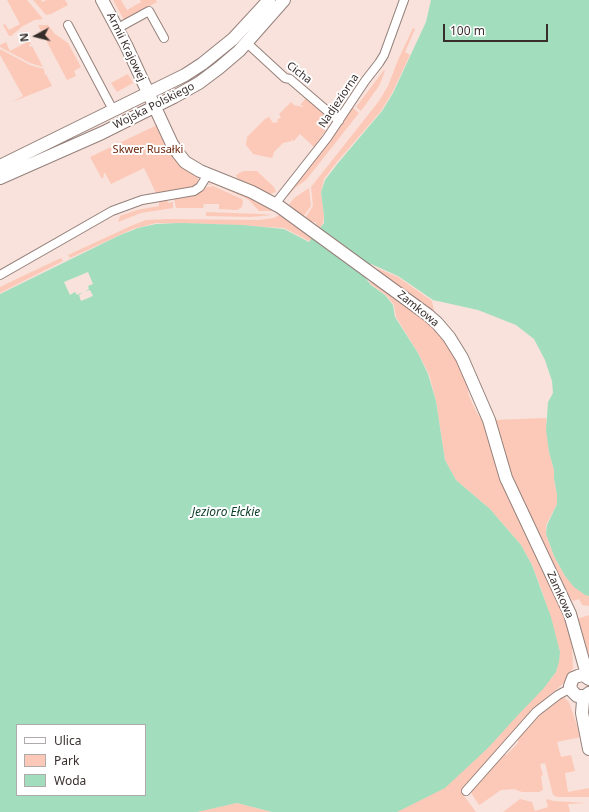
<!DOCTYPE html>
<meta charset="utf-8">
<style>
body{margin:0}
#map{position:relative;width:589px;height:812px;overflow:hidden;background:#f8e2db;font-family:"Noto Sans",sans-serif}
canvas{display:block}
.legend{position:absolute;left:16px;top:724px;width:130px;height:72px;box-sizing:border-box;background:#fff;border:1px solid #afabab;margin:0;padding:5px 7px;list-style:none;font-size:12px;color:#372e2c}
.legend li{display:flex;align-items:center;gap:8px;height:20px}
.legend b{width:20px;border:1px solid #afabab}
.north{position:absolute;left:16px;top:16px;width:40px;height:40px;-webkit-text-stroke:3px #fff;paint-order:stroke;rotate:263deg;font-size:11px;font-weight:700;line-height:16px;text-align:center;color:#372e2c}
.north::after{content:'';display:block;margin:auto;width:14px;height:18px;background:#372e2c;clip-path:polygon(50% 0,100% 100%,50% 72%,0 100%)}
.scale{position:absolute;left:443px;top:24px;width:105px;height:18px;box-sizing:border-box;border:2px solid #372e2c;border-top:0;padding-left:5px;font-size:12px;line-height:14px;white-space:nowrap;color:#372e2c;-webkit-text-stroke:3px #fff;paint-order:stroke}
</style>
<div id="map">
<canvas width="589" height="812"></canvas>
<ul class="legend">
<li><b style="height:5px;background:#fff"></b>Ulica</li>
<li><b style="height:11px;background:#fcc9b8"></b>Park</li>
<li><b style="height:11px;background:#a2debe"></b>Woda</li>
</ul>
<div class="north">N</div>
<div class="scale">100 m</div>
</div>
<script>
const context = document.querySelector('canvas').getContext('2d');
context.lineJoin = 'round';
function fill(path, color) { context.fillStyle = color; context.fill(path, 'evenodd'); }
const toPath = rows => new Path2D(rows.map(r => 'M' + r).join(''));
function stroke(path, color, width, dash) { context.strokeStyle = color; context.lineWidth = width; context.lineCap = dash ? 'butt' : 'round'; context.setLineDash(dash || []); context.stroke(path); }
function drawText(font, color, halo, rows, align = 'center') {
  context.font = font + ' "Noto Sans",sans-serif'; context.lineWidth = 4; context.setLineDash([]); context.textBaseline = 'middle'; context.strokeStyle = halo; context.fillStyle = color; for (const [text, x, y, turn = 0] of rows) {
    context.save(); context.translate(x, y); context.rotate((+turn || 0) * Math.PI / 180); context.textAlign = isNaN(turn) ? turn : align; if (halo) context.strokeText(text, 0, 0); context.fillText(text, 0, 0); context.restore();
  }
}
fill(toPath([
 [7,0,27,0,43,19,35,20,23,26,11,36,9,36,3,25,5,24,9,30,20,24],
 [33,0,41,0,43,2,46,0,65,0,68,5,51,14,46,15],
 [113,0,121,0,127,10,141,2,140,0,156,0,157,2,124,20],
 [38,25,48,25,55,34,68,43,81,67,74,71,76,76,67,80],
 [413,28,415,29,405,52,410,55,392,93,381,111,337,162,324,179,321,192,324,216,323,223,320,228,317,225,315,222,310,222,305,218,313,206,311,187,379,101,388,86,398,60],
 [29,41,31,44,29,45,30,47,32,46,43,67,30,63,0,47,0,45,6,42,10,51],
 [0,49,30,65,44,69,45,75,46,74,52,86,12,102,23,96,0,55],
 [384,70,385,71,379,86,361,111,356,107],
 [128,74,133,83,117,92,111,83],
 [306,98,332,121,314,147,300,134,294,141,291,139,292,141,283,143,274,152,272,158,253,154,246,145,247,137,265,119,269,117,273,123,278,122,277,120,281,117,279,114,291,102,294,105,303,107,303,106,300,105],
 [351,106,359,113,306,180,295,188,288,196,286,194],
 [157,125,186,169,186,170,198,178,198,181,196,184,190,188,156,193,144,168,111,184,105,173,103,174,104,176,102,179,90,157],
 [243,171,257,171,274,187,276,192,270,194,240,181,238,180,236,175],
 [214,182,254,198,275,211,259,211,249,200,243,197,214,184,207,185],
 [213,186,242,199,243,202,242,207,237,210,219,209,219,204,204,204,203,208,176,208,174,198,193,195,203,188],
 [309,188,311,206,303,217,288,206,294,198],
 [167,199,168,203,173,202,173,208,141,213,118,222,120,216,137,210,159,206,159,202],
 [206,212,260,214,272,215,251,217,206,216],
 [281,214,305,230,306,235,313,238,309,241,284,228,212,224,156,223,133,229,70,258,68,255,133,225,146,220,170,219,259,220,274,218],
 [61,258,63,261,0,293,0,287,8,283],
 [377,268,398,277,432,301,435,315,466,380,469,396,477,413,484,423,499,476,561,608,568,629,572,648,573,668,565,682,537,706,510,735,464,788,464,796,476,812,352,812,551,679,556,672,560,652,542,591,532,565,521,545,490,509,456,480,445,460,436,401,429,374,418,353,396,317,394,305,386,295,372,285,369,282,374,282,380,273],
 [546,418,549,452,554,470,554,478,557,495,557,504,546,525,546,534,554,556,565,576,589,590,589,606,582,605,579,599,573,601,565,592,507,471,494,420],
 [589,615,589,660,584,639,577,619],
 [563,697,569,702,581,737,557,742,561,757,571,755,575,771,565,773,568,792,589,788,589,797,557,797,553,795,545,763,540,764,543,775,541,776,543,790,539,792,522,792,514,789,501,790,481,804,479,805,473,796,471,792,474,786,501,753,506,755,518,743,518,736,524,728,551,703],
 [520,799,532,802,535,811,548,807,546,799,554,801,586,803,568,804,570,812,503,812],
 [237,803,272,812,165,812,199,811]
]), '#fcc9b8');
fill(toPath([
 [431,0,589,0,589,596,585,595,574,587,565,576,554,556,546,534,547,525,557,504,557,495,554,478,554,470,549,452,546,430,548,402,553,393,552,381,545,360,534,339,516,325,478,310,433,300,398,276,371,264,365,267,364,271,364,276,371,285,385,295,393,305,395,317,418,353,428,374,436,401,445,460,456,480,490,509,521,545,532,565,551,617,560,652,559,662,556,672,544,688,518,715,488,748,445,788,397,812,272,812,237,803,197,812,0,812,0,294,118,236,138,228,156,224,181,223,243,225,284,229,309,242,324,223,324,216,321,192,325,180,338,163,382,111,393,93,426,22],
 [17,725,145,725,145,795,17,795]
]), '#a2debe');
fill(toPath([
 [88,272,93,284,88,286,89,289,85,291,90,290,93,296,81,301,79,295,83,292,77,295,75,292,70,295,64,282]
]), '#f8e2db');
const street = toPath([
 [68,25,113,110],
 [118,28,149,11,164,38],
 [247,43,285,78,290,79,339,121],
 [275,204,327,138,365,81,379,63,384,55,404,0],
 [0,275,112,211,142,200,194,191,200,187,208,174],
 [466,791,536,712,558,695,571,688]
]);
const secondary = toPath([
 [102,0,126,45,172,144,178,153,185,162,200,171,252,192,280,207,428,315,437,323,449,337,462,358,489,420,506,478,570,614,588,678],
 [0,166,185,75,202,64,233,39,269,0],
 [0,178,102,133,174,97,199,83,219,68,239,51,284,0],
 [589,679,583,675,578,676,573,678,570,686,572,691,577,696,585,696,589,693],
 [585,696,583,701,582,713,589,749]
]);
stroke(street, '#95817b', 10);
stroke(secondary, '#95817b', 14);
stroke(street, '#fff', 8);
stroke(secondary, '#fff', 12);
drawText('11px', '#372e2c', '#fff', [
 ["Armii Krajowej",126,47,64],
 ["Cicha",299,73,37],
 ["Nadjeziorna",339,101,-56],
 ["Wojska Polskiego",154,106,-27],
 ["Zamkowa",418,309,39],
 ["Zamkowa",560,595,66]
]);
drawText('11px', '#6d280d', '#fff', [
 ["Skwer Rusałki",148,150]
]);
drawText('italic 12px', '#0b3d28', '#fff', [
 ["Jezioro Ełckie",226,513]
]);
</script>
